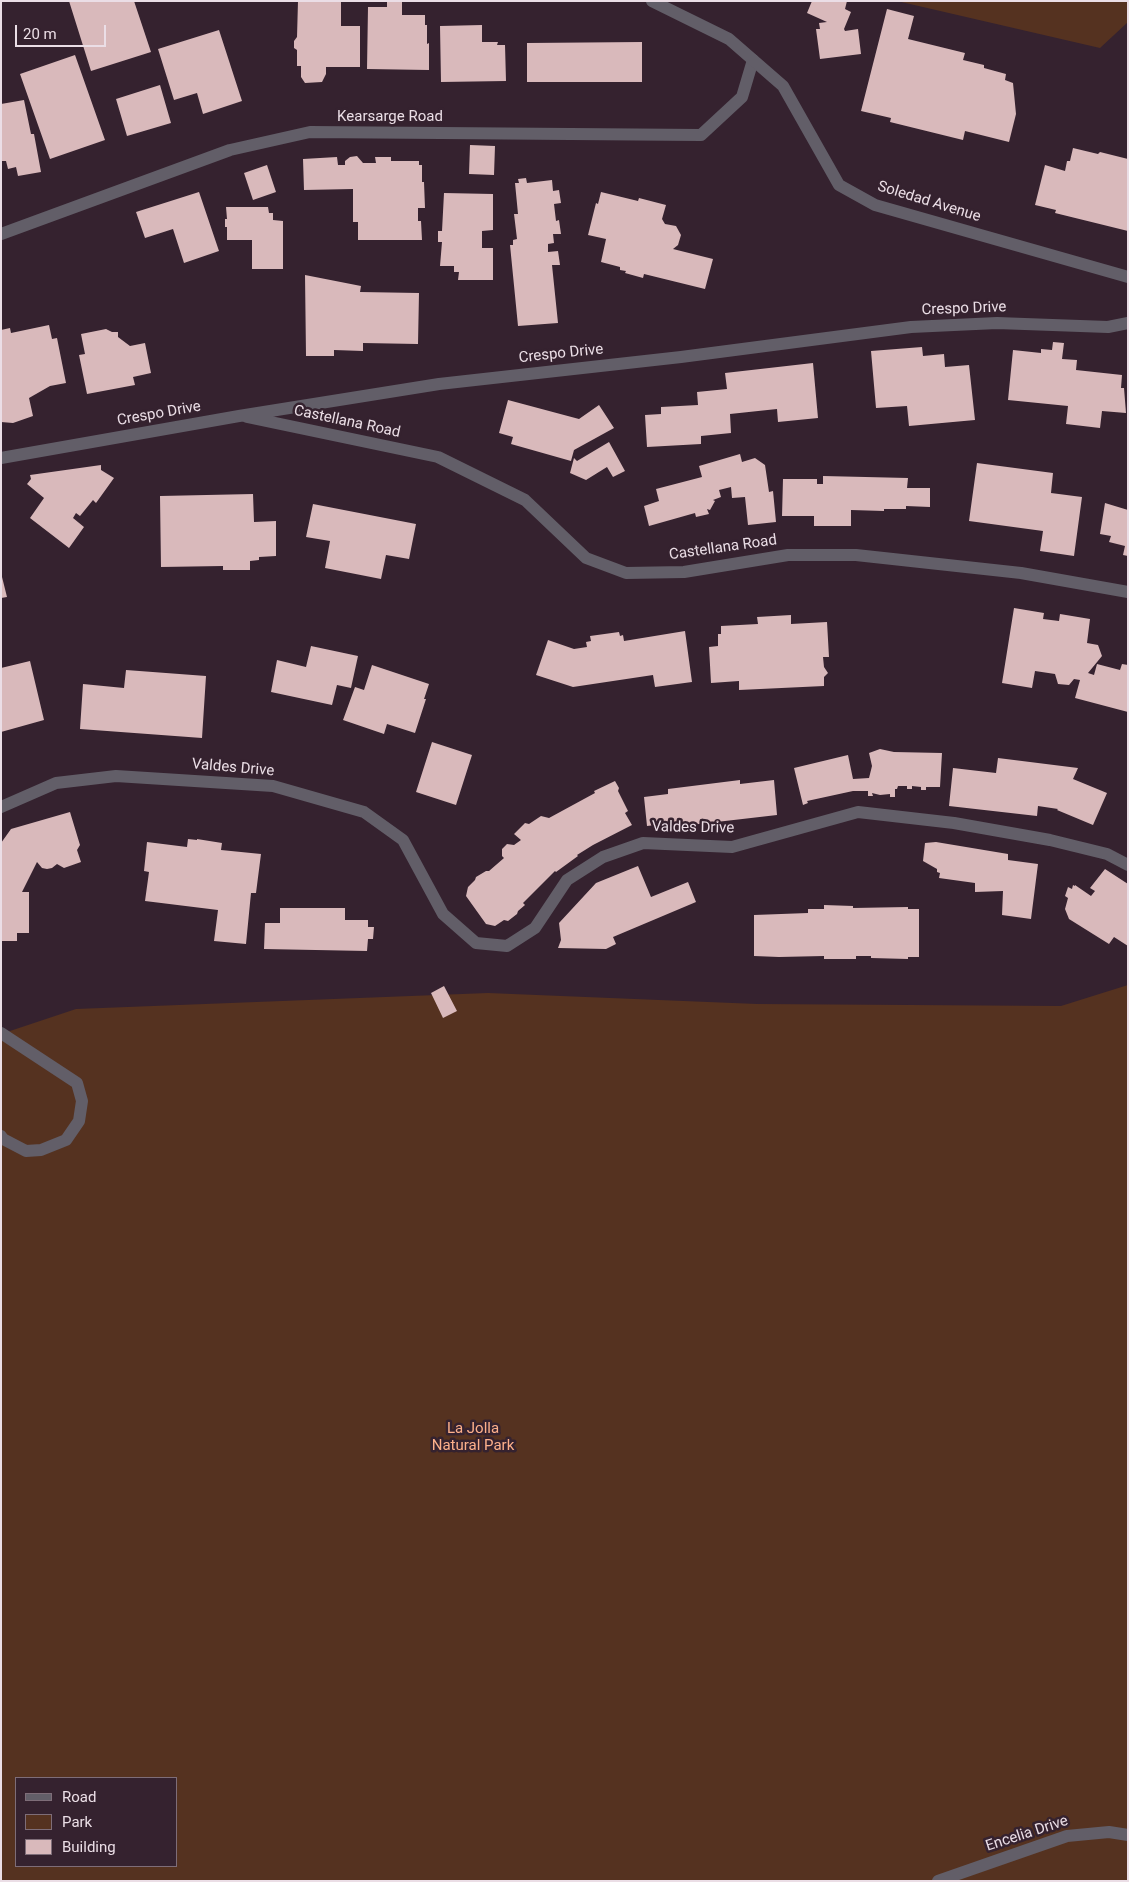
<!DOCTYPE html>
<style>
body{margin:0}
#map{position:relative;width:1129px;height:1882px;overflow:hidden;background:#35222f;font-family:Roboto,sans-serif}
canvas{display:block}
.frame{position:absolute;inset:0;border:2px solid #ebdee6;pointer-events:none}
.legend{position:absolute;left:15px;top:1777px;width:162px;height:90px;box-sizing:border-box;background:#35222f;border:1px solid #7e6d78;margin:0;padding:6px 9px;list-style:none;font-size:15px;color:#ebdee6}
.legend li{display:flex;align-items:center;gap:10px;height:25px}
.legend b{width:25px;border:1px solid #7e6d78}
.scale{position:absolute;left:15px;top:25px;width:91px;height:22px;box-sizing:border-box;border:2px solid #ebdee6;border-top:0;padding-left:6px;font-size:15px;line-height:18px;white-space:nowrap;color:#ebdee6;-webkit-text-stroke:4px #35222f;paint-order:stroke}
</style>
<div id="map">
<canvas width="1129" height="1882"></canvas>
<div class="frame"></div>
<ul class="legend">
<li><b style="height:6px;background:#625e68"></b>Road</li>
<li><b style="height:14px;background:#553220"></b>Park</li>
<li><b style="height:14px;background:#d9b9bb"></b>Building</li>
</ul>
<div class="scale">20 m</div>
</div>
<script>
const context = document.querySelector('canvas').getContext('2d');
context.lineJoin = 'round';
function fill(path, color) { context.fillStyle = color; context.fill(path, 'evenodd'); }
const toPath = rows => new Path2D(rows.map(r => 'M' + r).join(''));
function stroke(path, color, width, dash) { context.strokeStyle = color; context.lineWidth = width; context.lineCap = dash ? 'butt' : 'round'; context.setLineDash(dash || []); context.stroke(path); }
function drawText(font, color, halo, rows, align = 'center') {
  context.font = font + ' Roboto,sans-serif'; context.lineWidth = 5; context.setLineDash([]); context.textBaseline = 'middle'; context.strokeStyle = halo; context.fillStyle = color; for (const [text, x, y, turn = 0] of rows) {
    context.save(); context.translate(x, y); context.rotate((+turn || 0) * Math.PI / 180); context.textAlign = isNaN(turn) ? turn : align; if (halo) context.strokeText(text, 0, 0); context.fillText(text, 0, 0); context.restore();
  }
}
fill(toPath([
 [897,1,1128,1,1128,22,1100,48],
 [1128,985,1128,1881,1,1881,1,1034,76,1009,488,993,757,1004,1061,1006],
 [16,1778,176,1778,176,1866,16,1866]
]), '#553220');
fill(toPath([
 [69,1,134,1,151,52,91,71],
 [298,1,341,1,341,26,360,26,360,67,326,67,326,74,322,82,305,83,301,77,301,66,297,66,297,50,294,48,294,41,297,37],
 [387,1,402,1,402,15,425,15,425,25,427,25,427,44,429,43,429,70,367,69,368,7,387,7],
 [812,1,847,1,845,9,851,12,844,29,845,31,858,29,861,54,820,59,816,29,820,29,819,23,827,22,807,13],
 [887,9,914,16,908,39,965,53,963,60,984,65,984,68,1006,74,1005,80,1013,83,1016,114,1009,142,965,131,963,140,890,122,891,118,861,111],
 [482,25,482,42,498,42,497,45,505,45,506,81,441,82,440,26],
 [219,30,242,101,203,114,197,93,174,100,158,49],
 [642,42,642,82,527,82,527,43],
 [75,55,105,140,50,159,20,74],
 [160,85,171,123,127,136,116,99],
 [24,100,31,134,34,134,41,172,18,176,16,167,8,169,6,161,1,161,1,104],
 [470,145,495,146,494,175,469,174],
 [1073,148,1098,154,1100,152,1128,159,1128,231,1055,213,1056,210,1035,205,1045,165,1065,171,1067,161,1070,161],
 [357,156,363,163,376,163,375,157,391,157,391,161,419,161,419,165,422,165,422,182,424,182,425,208,418,208,418,221,421,221,422,240,358,240,358,222,353,222,353,189,304,190,303,159,337,157,338,165,345,165,345,161,350,157],
 [267,165,276,192,253,200,244,173],
 [526,178,527,183,552,180,553,191,559,190,561,203,554,204,556,221,559,220,561,234,553,234,554,243,548,244,548,252,558,251,560,265,552,265,558,323,518,326,510,245,513,245,513,240,517,239,514,214,518,214,515,183,519,183,518,179],
 [199,192,219,251,184,263,173,229,145,238,136,212],
 [601,192,638,201,639,198,666,205,662,219,665,224,676,226,681,235,678,245,673,249,713,259,705,289,644,274,643,278,625,273,626,271,620,270,620,267,601,262,606,239,588,235,596,203,598,204],
 [444,193,493,194,493,230,482,231,482,248,493,248,493,280,458,280,459,272,454,272,454,266,440,266,442,242,438,242,438,231,442,231],
 [226,207,268,207,269,213,273,213,273,220,283,221,283,269,252,269,252,240,227,240,227,227,225,227,225,219,227,219],
 [305,275,361,286,360,292,419,293,418,344,363,343,363,351,334,350,334,356,306,356],
 [49,325,52,339,57,338,66,383,50,386,29,398,33,416,13,423,1,422,1,330,10,328,11,333],
 [106,329,112,332,118,332,118,337,130,346,145,343,151,373,133,377,135,385,87,394,79,355,85,354,81,334],
 [1053,342,1064,343,1062,359,1077,360,1076,370,1122,375,1121,388,1124,388,1126,413,1102,411,1100,428,1066,424,1068,406,1008,400,1013,350,1041,353,1041,349,1052,350],
 [922,347,923,356,944,354,945,367,969,365,975,420,909,426,907,406,876,408,871,351],
 [813,363,818,418,778,422,777,409,730,414,731,433,701,436,701,444,647,447,645,415,661,414,661,407,698,405,697,392,727,389,725,373],
 [508,400,579,419,599,405,614,428,574,450,571,461,511,444,513,437,499,433],
 [609,442,625,471,613,477,607,467,586,480,570,473,574,458,577,461],
 [740,454,742,462,755,458,765,465,769,492,773,491,776,522,748,525,745,497,732,498,731,487,719,490,721,497,713,500,715,501,710,510,707,509,709,514,696,517,695,513,649,526,644,506,659,501,656,489,702,477,699,466],
 [977,463,1053,473,1051,493,1082,497,1074,556,1040,551,1043,531,969,521],
 [101,465,101,470,114,478,96,503,93,500,80,516,76,513,73,518,84,527,69,548,30,518,44,498,27,484,31,479,30,475],
 [823,476,908,478,907,488,930,488,930,507,906,506,906,509,884,509,884,511,851,510,851,526,814,526,814,516,782,516,783,479,817,479,817,484,823,484],
 [253,494,254,522,276,521,276,556,259,557,259,560,250,561,250,570,223,570,223,566,161,567,160,496],
 [1105,503,1128,510,1128,556,1123,555,1125,546,1109,542,1111,536,1100,534],
 [313,504,416,524,409,559,386,555,381,579,325,568,330,541,306,537],
 [1,573,7,597,1,598],
 [1014,608,1044,613,1043,619,1059,621,1060,614,1090,619,1087,643,1098,645,1102,656,1088,673,1094,675,1097,664,1120,670,1122,664,1128,665,1128,712,1075,698,1080,680,1074,679,1069,685,1058,684,1055,674,1035,671,1032,688,1002,683],
 [791,615,791,624,827,622,829,657,823,657,824,667,828,673,824,677,824,686,739,690,739,681,711,683,709,647,718,646,718,634,721,634,721,626,758,624,757,617],
 [685,631,692,682,655,687,653,675,573,687,536,675,548,640,574,649,587,647,586,642,591,641,590,636,619,632,620,636,623,635,624,641],
 [311,646,358,656,351,688,337,685,332,705,271,692,277,660,306,667],
 [30,661,44,720,1,732,1,668],
 [372,665,429,684,424,699,426,699,415,733,387,724,384,734,343,720,355,687,364,690],
 [126,670,206,676,202,738,80,729,83,684,124,688],
 [432,742,472,755,456,805,416,792],
 [880,749,894,752,942,753,940,787,926,787,926,790,921,790,921,787,912,786,912,789,907,789,907,786,898,786,897,789,895,789,895,797,890,797,890,794,880,795,872,793,873,796,868,796,868,791,853,791,807,801,808,803,803,805,794,768,848,755,853,779,869,778,872,766,869,753],
 [998,758,1078,768,1073,779,1107,793,1093,825,1057,810,1058,809,1038,806,1037,816,949,806,953,768,996,773],
 [740,780,740,784,774,780,777,815,673,827,673,823,647,826,644,797,668,794,668,789],
 [615,781,619,788,618,791,628,811,625,813,632,825,593,845,577,855,578,856,556,872,555,871,523,903,525,905,518,911,517,914,508,921,504,920,495,926,486,924,466,896,468,887,475,880,476,877,486,871,489,871,504,858,502,856,502,849,507,844,514,845,521,840,514,834,525,823,529,824,541,816,549,818,595,793,594,791],
 [70,812,80,845,77,850,81,862,64,868,57,864,52,868,47,869,42,868,37,862,22,892,29,892,29,933,17,933,17,941,1,941,1,843,11,829],
 [188,839,197,840,197,839,222,843,221,850,261,854,256,893,251,893,246,944,214,941,218,910,145,901,149,872,144,871,147,842,187,847],
 [936,842,1008,854,1008,860,1038,864,1031,919,1002,915,1003,891,975,892,975,883,939,878,940,873,937,872,937,869,923,861,925,843],
 [638,866,651,897,688,882,696,902,613,937,616,944,606,949,558,948,561,940,559,923,596,883],
 [1105,869,1128,884,1128,946,1114,937,1109,944,1069,919,1065,909,1068,898,1065,896,1068,887,1072,889,1073,885,1075,886,1075,885,1091,896,1095,891,1090,888],
 [824,905,853,906,853,908,908,907,908,909,919,909,919,957,908,957,908,959,871,958,871,956,856,956,856,959,824,959,824,956,779,957,754,956,754,915,808,913,808,909,824,909],
 [280,908,345,908,345,920,368,920,368,927,374,927,373,939,368,939,367,951,264,949,265,923,280,923],
 [444,986,457,1011,443,1018,431,993]
]), '#d9b9bb');
stroke(toPath([
 [938,1881,1067,1836,1109,1832,1128,1835]
]), '#625e68', 12);
stroke(toPath([
 [1,234,230,150,310,132,701,135,742,97,753,60],
 [247,417,438,457,525,500,586,558,626,573,684,572,788,555,856,555,1021,573,1128,592],
 [1,458,239,416,439,384,681,357,911,327,997,323,1108,327,1128,323],
 [1,807,56,783,116,776,273,786,364,812,403,840,443,914,476,943,507,946,535,928,567,880,603,857,643,843,732,847,858,812,954,823,1050,840,1107,854,1128,865],
 [1,1033,77,1083,82,1101,79,1121,66,1140,41,1150,26,1151,3,1139,1,1136]
]), '#625e68', 12);
stroke(toPath([
 [652,1,729,39,783,86,839,185,875,205,1128,277]
]), '#625e68', 12);
drawText('15px', '#ebdee6', '#35222f', [
 ["Kearsarge Road",390,117],
 ["Soledad Avenue",929,202,17],
 ["Crespo Drive",964,309,-2],
 ["Crespo Drive",561,354,-6],
 ["Crespo Drive",159,414,-10],
 ["Castellana Road",347,422,12],
 ["Castellana Road",723,548,-8],
 ["Valdes Drive",233,768,5],
 ["Valdes Drive",693,828,1],
 ["Encelia Drive",1027,1834,-18]
]);
drawText('15px', '#fdb08b', '#35222f', [
 ["La Jolla",473,1429],
 ["Natural Park",473,1446]
]);
</script>
